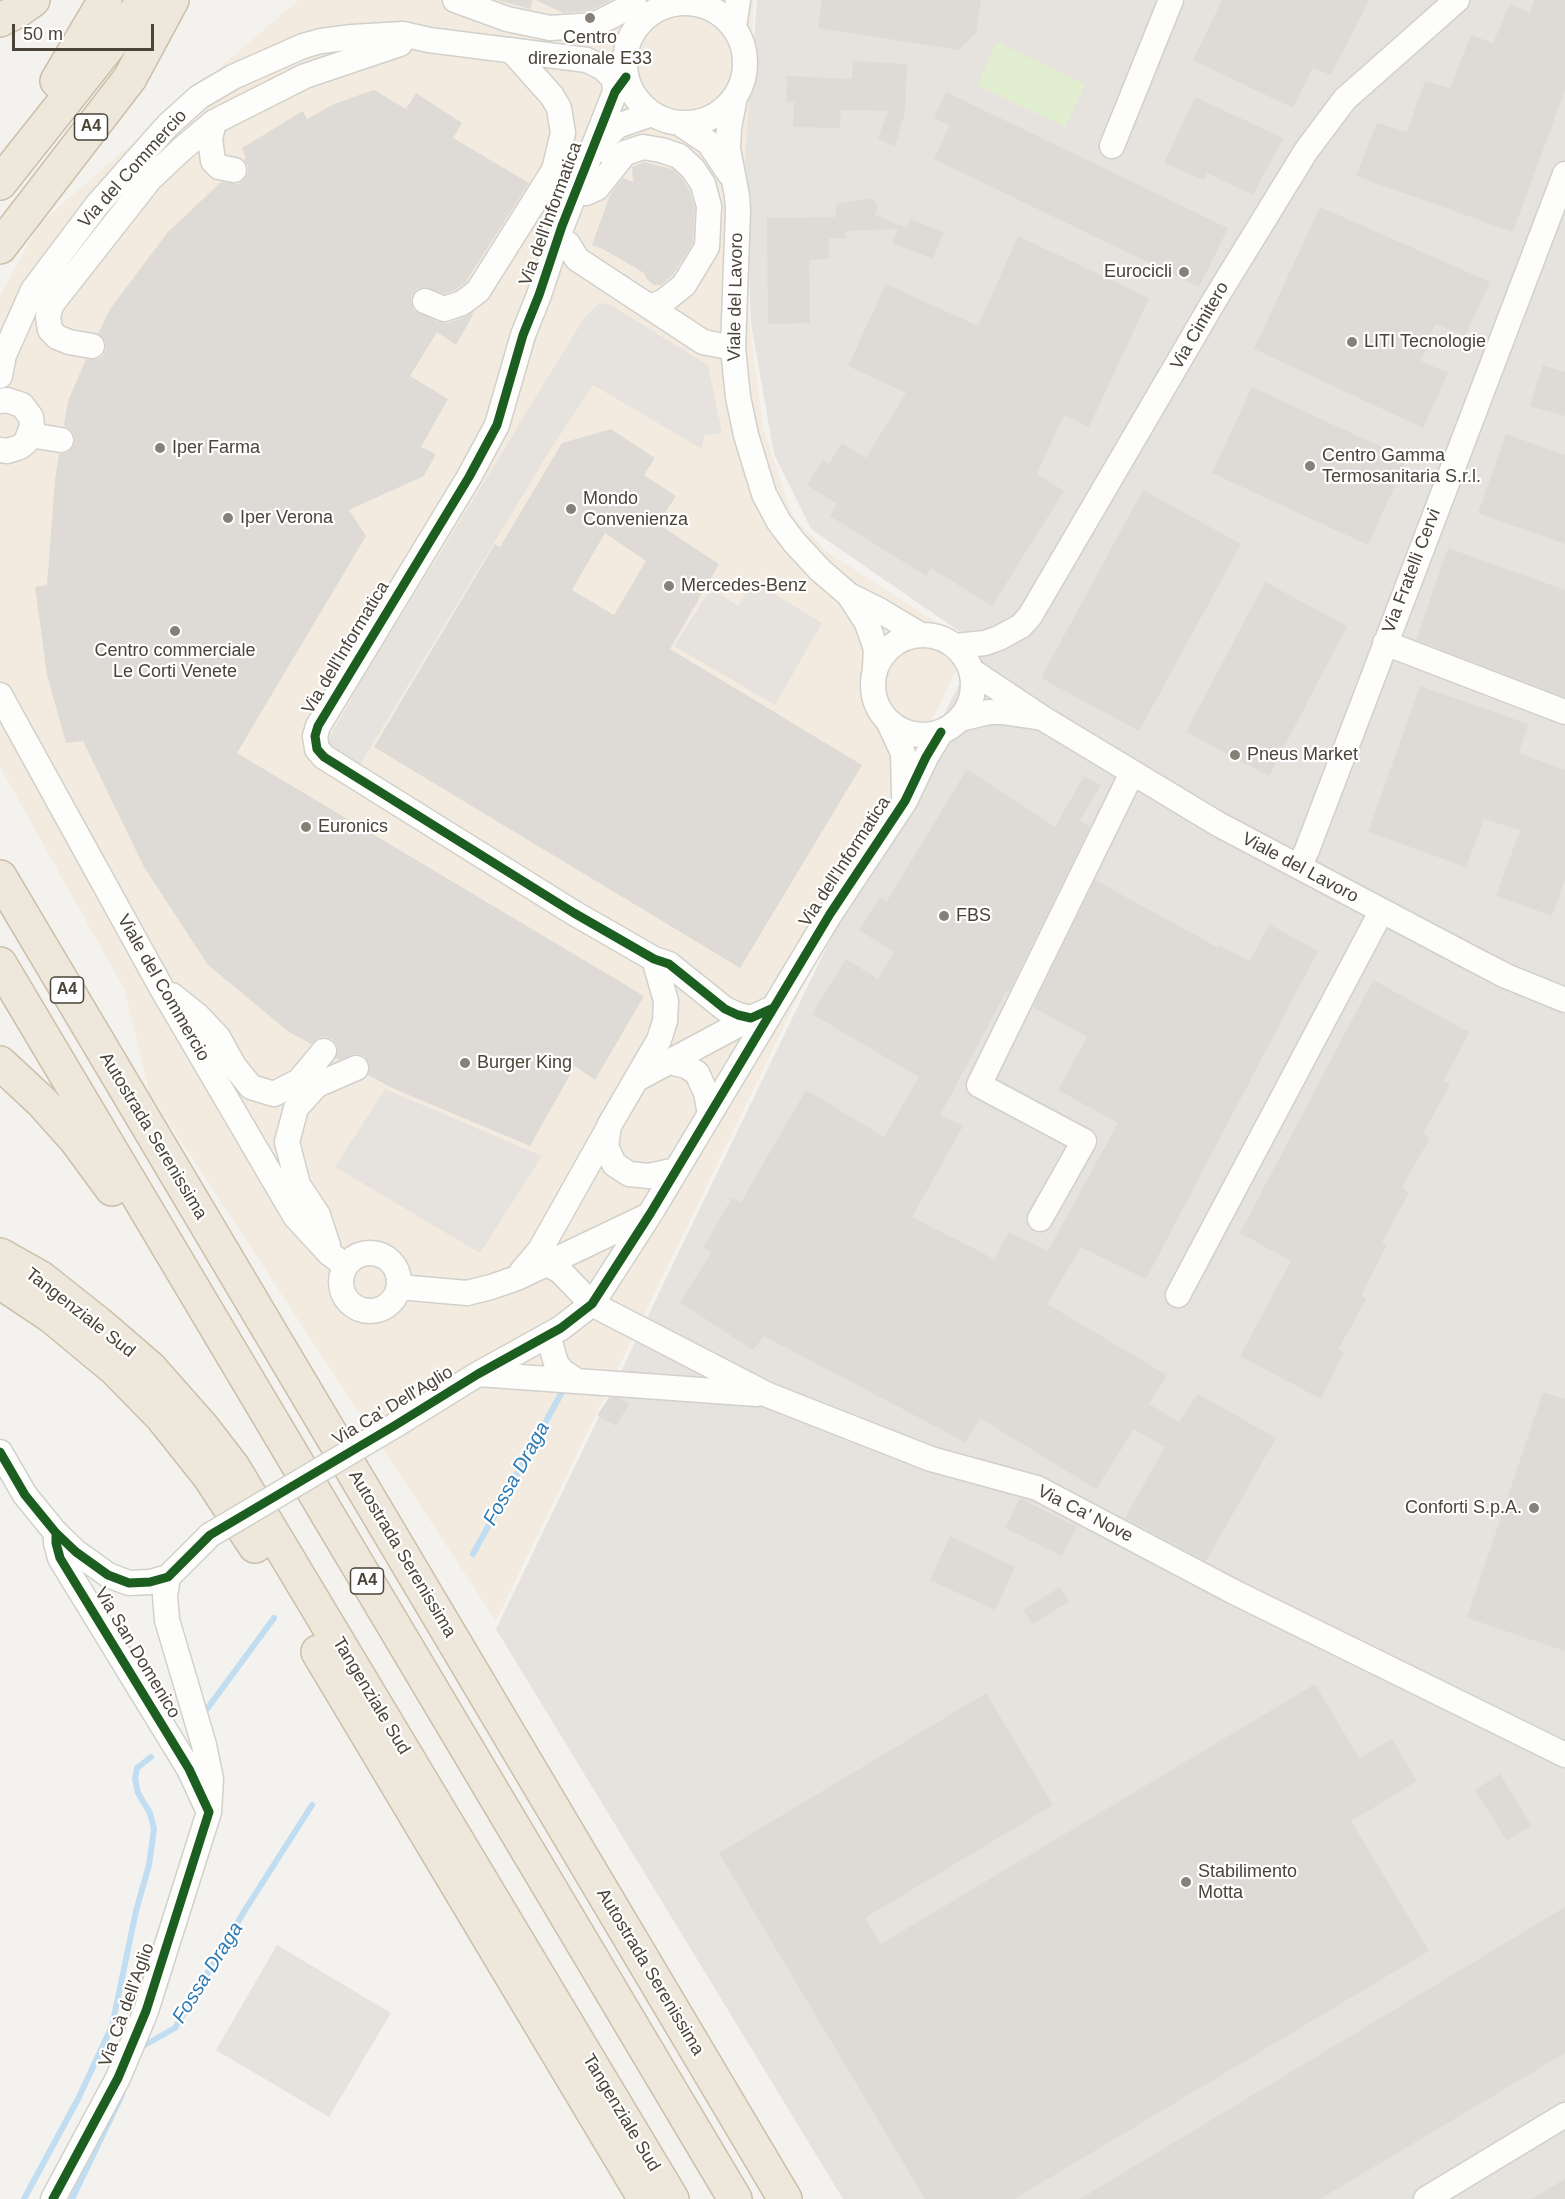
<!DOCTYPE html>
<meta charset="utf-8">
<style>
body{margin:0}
#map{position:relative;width:1565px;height:2199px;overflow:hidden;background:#f4f2ee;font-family:Arial,sans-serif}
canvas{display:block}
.scale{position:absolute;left:12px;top:24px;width:142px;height:27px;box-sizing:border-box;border:3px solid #4b4439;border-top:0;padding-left:8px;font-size:18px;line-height:21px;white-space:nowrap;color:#4b4439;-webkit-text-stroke:4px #fff;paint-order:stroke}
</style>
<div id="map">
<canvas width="1565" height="2199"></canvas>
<div class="scale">50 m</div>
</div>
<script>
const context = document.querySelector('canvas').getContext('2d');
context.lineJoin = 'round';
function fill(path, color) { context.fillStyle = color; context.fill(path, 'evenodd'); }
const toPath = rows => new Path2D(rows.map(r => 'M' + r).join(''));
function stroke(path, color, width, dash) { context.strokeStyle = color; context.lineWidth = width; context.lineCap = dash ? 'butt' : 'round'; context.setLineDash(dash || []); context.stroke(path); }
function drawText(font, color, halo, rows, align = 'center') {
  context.font = font + ' Arial,sans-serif'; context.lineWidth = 4.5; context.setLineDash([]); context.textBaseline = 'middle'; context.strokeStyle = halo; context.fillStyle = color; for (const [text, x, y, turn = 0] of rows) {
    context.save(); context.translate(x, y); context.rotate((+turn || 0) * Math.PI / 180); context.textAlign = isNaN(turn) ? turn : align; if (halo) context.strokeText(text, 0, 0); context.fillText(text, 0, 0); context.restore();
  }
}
fill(toPath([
 [298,0,754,0,742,264,763,427,792,515,826,551,969,644,496,1621,150,1094,124,989,0,767,0,296,39,224]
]), '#f3ebdf');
fill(toPath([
 [757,0,1565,0,1565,2199,843,2199,496,1629,835,930,979,645,811,529,774,454,751,323,745,158],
 [277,1945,391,2013,329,2117,216,2050]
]), '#e6e2de');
fill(toPath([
 [997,42,1085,84,1065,127,977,85]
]), '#e1eecf');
fill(toPath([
 [599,303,609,304,708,365,722,433,704,435,702,449,593,385,552,447,359,766,334,754,328,740,371,664,456,528,584,318],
 [753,581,822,623,775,705,674,646,711,588,738,606],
 [1229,757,1311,799,1299,830,1290,835,1280,835,1209,796],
 [1277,876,1500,993,1482,1033,1368,972,1235,1234,1185,1208,1321,950,1255,915],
 [385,1089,542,1156,480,1253,335,1167]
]), '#e6e3df');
stroke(toPath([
 [473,1554,561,1394],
 [207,1709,274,1618],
 [141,2050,143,2046,175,2028,245,1910,312,1805],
 [24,2199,78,2099,112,2026,136,1911,149,1865,154,1829,150,1813,138,1793,135,1779,137,1768,151,1757],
 [72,2199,122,2095]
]), '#c0ddf1', 6);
fill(toPath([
 [497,0,533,0,530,9],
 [536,0,611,0,590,11,563,13],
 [822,0,981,0,976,33,959,50,818,28],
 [1222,0,1369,0,1331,75,1313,68,1293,108,1193,60],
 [1534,0,1565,0,1565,90,1513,232,1356,176,1377,123,1407,132,1425,81,1450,88,1471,35,1493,43,1510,4,1530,13],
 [853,61,907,64,905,112,895,146,878,139,888,111,841,110,840,128,793,127,794,102,786,102,787,76,852,79],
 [374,90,406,109,416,93,462,123,453,138,529,183,465,283,455,290,445,294,424,287,417,289,412,295,411,302,414,310,438,322,448,323,467,316,475,311,456,345,437,332,410,376,448,399,421,447,436,454,424,476,349,510,366,536,237,753,644,996,595,1080,575,1066,530,1146,392,1088,368,1075,369,1063,364,1056,357,1054,340,1060,336,1058,338,1047,333,1040,327,1037,320,1037,311,1044,289,1032,208,965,144,867,83,741,66,743,47,675,35,587,47,585,55,480,59,454,67,453,72,448,75,443,74,434,69,429,64,426,68,401,86,359,97,359,103,356,106,349,105,341,98,334,110,309,168,232,221,182,238,184,245,179,248,173,248,166,244,160,246,158,242,148,303,111,307,119,334,104],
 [946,92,1228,228,1199,287,934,159,950,125,934,118],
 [1195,97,1283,138,1253,195,1207,173,1204,180,1164,163],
 [644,162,672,169,682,178,690,191,695,208,693,243,673,275,661,285,654,285,647,279,644,273,603,249,592,245,610,195,623,178,633,182,632,167],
 [872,198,878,207,875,215,907,228,910,219,943,232,933,259,892,243,898,229,845,231,846,239,829,238,829,259,809,260,810,323,768,324,767,218,836,217,836,204],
 [1320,207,1490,282,1465,336,1435,324,1421,361,1448,373,1423,428,1254,349],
 [1018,236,1149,298,1089,427,1064,415,1037,474,1064,491,992,606,931,568,926,576,830,516,837,504,807,485,823,460,829,464,842,443,866,458,906,393,848,366,886,284,978,326],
 [1543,365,1565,372,1565,416,1530,406],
 [1252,387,1407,459,1368,545,1212,473],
 [611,429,655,458,644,475,676,496,658,524,719,564,670,649,862,765,740,968,374,747,495,544,500,547,562,443],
 [605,533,646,561,614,615,572,590],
 [1506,434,1565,455,1565,544,1478,513],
 [1143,490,1241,544,1139,731,1041,678],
 [1448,548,1565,590,1565,697,1416,640],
 [1265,582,1347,626,1269,776,1186,732],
 [1420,686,1528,724,1519,753,1565,770,1565,879,1552,916,1496,896,1520,830,1484,819,1466,867,1368,832],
 [967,769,1055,827,1084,776,1101,785,1080,820,1090,827,1008,993,1006,992,940,1115,963,1126,912,1217,994,1259,1009,1232,1048,1251,1118,1123,1058,1090,1087,1037,1033,1007,1095,880,1217,947,1218,945,1250,961,1269,924,1318,951,1146,1279,1081,1247,1047,1304,1167,1375,1149,1404,1179,1422,1198,1394,1276,1438,1206,1561,1125,1518,1165,1447,1134,1429,1096,1489,980,1418,965,1442,764,1336,753,1350,680,1302,712,1252,703,1248,732,1198,741,1202,806,1090,884,1137,919,1077,812,1014,846,959,878,979,894,952,859,930,880,897,887,901],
 [1373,980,1469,1032,1444,1081,1450,1084,1423,1134,1430,1138,1402,1187,1409,1193,1382,1242,1387,1245,1361,1295,1366,1299,1338,1350,1344,1352,1321,1399,1240,1356,1291,1261,1240,1233],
 [1543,1392,1565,1399,1565,1651,1467,1618],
 [609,1398,620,1398,629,1404,616,1426,597,1415],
 [1020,1498,1077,1527,1062,1556,1005,1528],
 [950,1536,1015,1567,995,1610,930,1580],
 [1060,1587,1069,1602,1032,1624,1023,1610],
 [1315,1684,1359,1758,1392,1739,1417,1781,1351,1821,1429,1951,1014,2199,925,2199,719,1853,986,1693,1053,1805,865,1918,881,1944],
 [1500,1774,1531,1825,1507,1841,1475,1790],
 [1565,1907,1565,2053,1320,2199,1080,2199],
 [1565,2179,1565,2199,1531,2199]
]), '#dedbd6');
const minor = toPath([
 [455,0,507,19,550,28,594,25,627,8,634,0],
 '625 63a60 60 0 1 1 120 0a60 60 0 1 1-120 0Z',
 [734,28,738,0],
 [626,77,615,92,562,226,539,295,523,335,497,425,469,477,318,726,315,736,317,749,324,757,574,913,654,959,669,964,725,1009,738,1015,751,1018,773,1008],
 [735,97,729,128,728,149,737,196,738,210,733,348,738,397,746,435,764,494,779,522,794,542,820,570,849,595,879,610,919,634],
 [214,122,210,139,213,161,219,167,234,170],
 [679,123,709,143,729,173],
 [1112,146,1171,0],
 [602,150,606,138,617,126,652,114],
 [586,193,597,188,625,153,643,147,661,150,679,156,693,169,703,184,709,206,707,247,684,285,664,301,651,307],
 [568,244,577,259,703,342,733,348],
 [425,301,444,309,462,303,478,291,554,170,563,133,559,108,552,96,511,50],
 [92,346,69,342,57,337,50,330,48,317,51,305,150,179,182,149,214,122,305,76,400,44],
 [0,376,4,355,33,290,97,205,168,125,199,97,233,77,303,46,321,41,352,37,403,34,429,40,587,60,603,68,614,79,615,92],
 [0,401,7,400,22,405,31,417,32,426,26,442,20,447,7,451,0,450],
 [30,435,61,440],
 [849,595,867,623,876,649,875,667],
 '873 685a50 50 0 1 1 100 0a50 50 0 1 1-100 0Z',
 [1385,643,1565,712],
 [956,646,985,643,999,638,1021,626,1030,616,1214,301,1306,151,1345,99,1457,0],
 [972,671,1044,719,1218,824,1477,961,1506,976,1565,1000],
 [0,695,161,987,295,1216,330,1254,346,1266],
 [960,719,989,712,1002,712,1036,717],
 [889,723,903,753,904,795],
 [1299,867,1307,850,1565,174],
 [654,959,666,1001,665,1021,659,1040,609,1126,606,1146,614,1164,629,1174,649,1176,676,1170],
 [172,995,197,1015,218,1037,234,1066,251,1087,274,1094,299,1081,324,1051],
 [670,1062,686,1066,697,1073,706,1093,710,1114],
 [637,1079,751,1018],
 [1040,1219,1084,1141,979,1085,1132,773],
 [328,1246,318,1215,298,1185,287,1142,296,1108,317,1085,356,1068],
 '341 1282a29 29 0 1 1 58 0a29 29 0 1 1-58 0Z',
 [547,1264,560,1271,592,1304,768,1395,931,1459,1037,1488,1234,1592,1565,1755],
 [522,1271,540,1250,608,1129],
 [399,1287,467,1293,491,1287,517,1278,649,1215],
 [1178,1295,1381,912],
 [548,1335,556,1363,562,1371,577,1381],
 [478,1374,757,1394],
 [394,1426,478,1374,561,1328,592,1304,650,1214,830,914,905,801,926,757,941,732],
 [0,1452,25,1495,56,1533,56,1543,60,1558,189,1769,208,1810],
 [56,1533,76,1552,108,1575,129,1583,150,1582,168,1577,210,1535],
 [53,2199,118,2078,146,2011,209,1812,211,1779,204,1745,167,1620,165,1596,168,1577],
 [1426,2199,1565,2115]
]);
const highway = toPath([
 [0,20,16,12,33,0],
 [57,81,105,0],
 [0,183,145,0],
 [0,247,130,78,172,0],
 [0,877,785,2199],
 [0,964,735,2199],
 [0,1063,42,1102,76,1140,112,1189],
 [0,1255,41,1278,99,1324,150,1368,203,1428,233,1467,672,2199],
 [0,1282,51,1316,115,1369,162,1417,209,1476,255,1546],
 [318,1652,645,2199]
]);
stroke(minor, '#d2d0cb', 27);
stroke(highway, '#ccbfa9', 36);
stroke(minor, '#fdfdfc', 24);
stroke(highway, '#ede8db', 33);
const minorBridge = toPath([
 [210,1535,394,1426]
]);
stroke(minorBridge, '#d2d0cb', 27, []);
stroke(minorBridge, '#fdfdfc', 24);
stroke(toPath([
 [626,77,615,92,562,226,539,295,523,335,497,425,469,477,318,726,315,736,317,749,324,757,574,913,654,959,669,964,725,1009,738,1015,751,1018,773,1008],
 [0,1452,25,1495,56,1533,56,1543,60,1558,189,1769,209,1812,146,2011,118,2078,53,2199],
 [56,1533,76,1552,108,1575,129,1583,150,1582,168,1577,210,1535,394,1426,478,1374,561,1328,592,1304,650,1214,830,914,905,801,926,757,941,732]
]), '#1b5e20', 9);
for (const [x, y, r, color] of [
 [590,18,6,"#868178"],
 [1184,272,6,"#868178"],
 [1352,342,6,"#868178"],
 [160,448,6,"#868178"],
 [1310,466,6,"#868178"],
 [571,509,6,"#868178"],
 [228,518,6,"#868178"],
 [669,586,6,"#868178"],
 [175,631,6,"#868178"],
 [1235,755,6,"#868178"],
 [306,827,6,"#868178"],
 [944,916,6,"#868178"],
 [465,1063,6,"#868178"],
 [1534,1508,6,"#868178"],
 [1186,1882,6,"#868178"]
]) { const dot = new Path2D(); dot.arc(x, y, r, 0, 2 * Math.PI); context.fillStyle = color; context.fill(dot); stroke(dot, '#fff', 2); }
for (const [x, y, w] of [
 [91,127,33],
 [67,990,33],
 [367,1581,33]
]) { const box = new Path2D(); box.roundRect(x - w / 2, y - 13, w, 26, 4.5); context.fillStyle = '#fff'; context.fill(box); stroke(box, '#4b4439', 1.5); }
drawText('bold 16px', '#4b4439', null, [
 ["A4",91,127],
 ["A4",67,990],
 ["A4",367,1581]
]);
drawText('18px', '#4b4439', '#fff', [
 ["Centro",590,38,"center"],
 ["direzionale E33",590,59,"center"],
 ["Eurocicli",1172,272,"right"],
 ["LITI Tecnologie",1364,342],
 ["Iper Farma",172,448],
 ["Centro Gamma",1322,456],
 ["Termosanitaria S.r.l.",1322,477],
 ["Mondo",583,499],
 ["Convenienza",583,520],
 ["Iper Verona",240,518],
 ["Mercedes-Benz",681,586],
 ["Centro commerciale",175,651,"center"],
 ["Le Corti Venete",175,672,"center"],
 ["Pneus Market",1247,755],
 ["Euronics",318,827],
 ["FBS",956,916],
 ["Burger King",477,1063],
 ["Conforti S.p.A.",1522,1508,"right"],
 ["Stabilimento",1198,1872],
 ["Motta",1198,1893]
], 'left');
drawText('18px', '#4b4439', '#fff', [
 ["Via del Commercio",133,169,-48],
 ["Via dell'Informatica",551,214,-70],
 ["Viale del Lavoro",736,297,-89],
 ["Via Cimitero",1200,326,-60],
 ["Via Fratelli Cervi",1412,571,-69],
 ["Via dell'Informatica",346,648,-59],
 ["Via dell'Informatica",845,862,-57],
 ["Viale del Lavoro",1300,868,28],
 ["Viale del Commercio",163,988,60],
 ["Autostrada Serenissima",153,1136,59],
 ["Tangenziale Sud",80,1313,38],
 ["Via Ca' Dell'Aglio",393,1406,-31],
 ["Via Ca' Nove",1085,1514,27],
 ["Autostrada Serenissima",402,1554,59],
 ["Via San Domenico",137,1653,59],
 ["Tangenziale Sud",371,1696,59],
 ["Autostrada Serenissima",650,1972,59],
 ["Via Cà dell'Aglio",127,2005,-70],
 ["Tangenziale Sud",621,2113,59]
]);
drawText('italic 20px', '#2e7ab2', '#fff', [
 ["Fossa Draga",517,1474,-61],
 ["Fossa Draga",208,1973,-58]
]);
</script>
